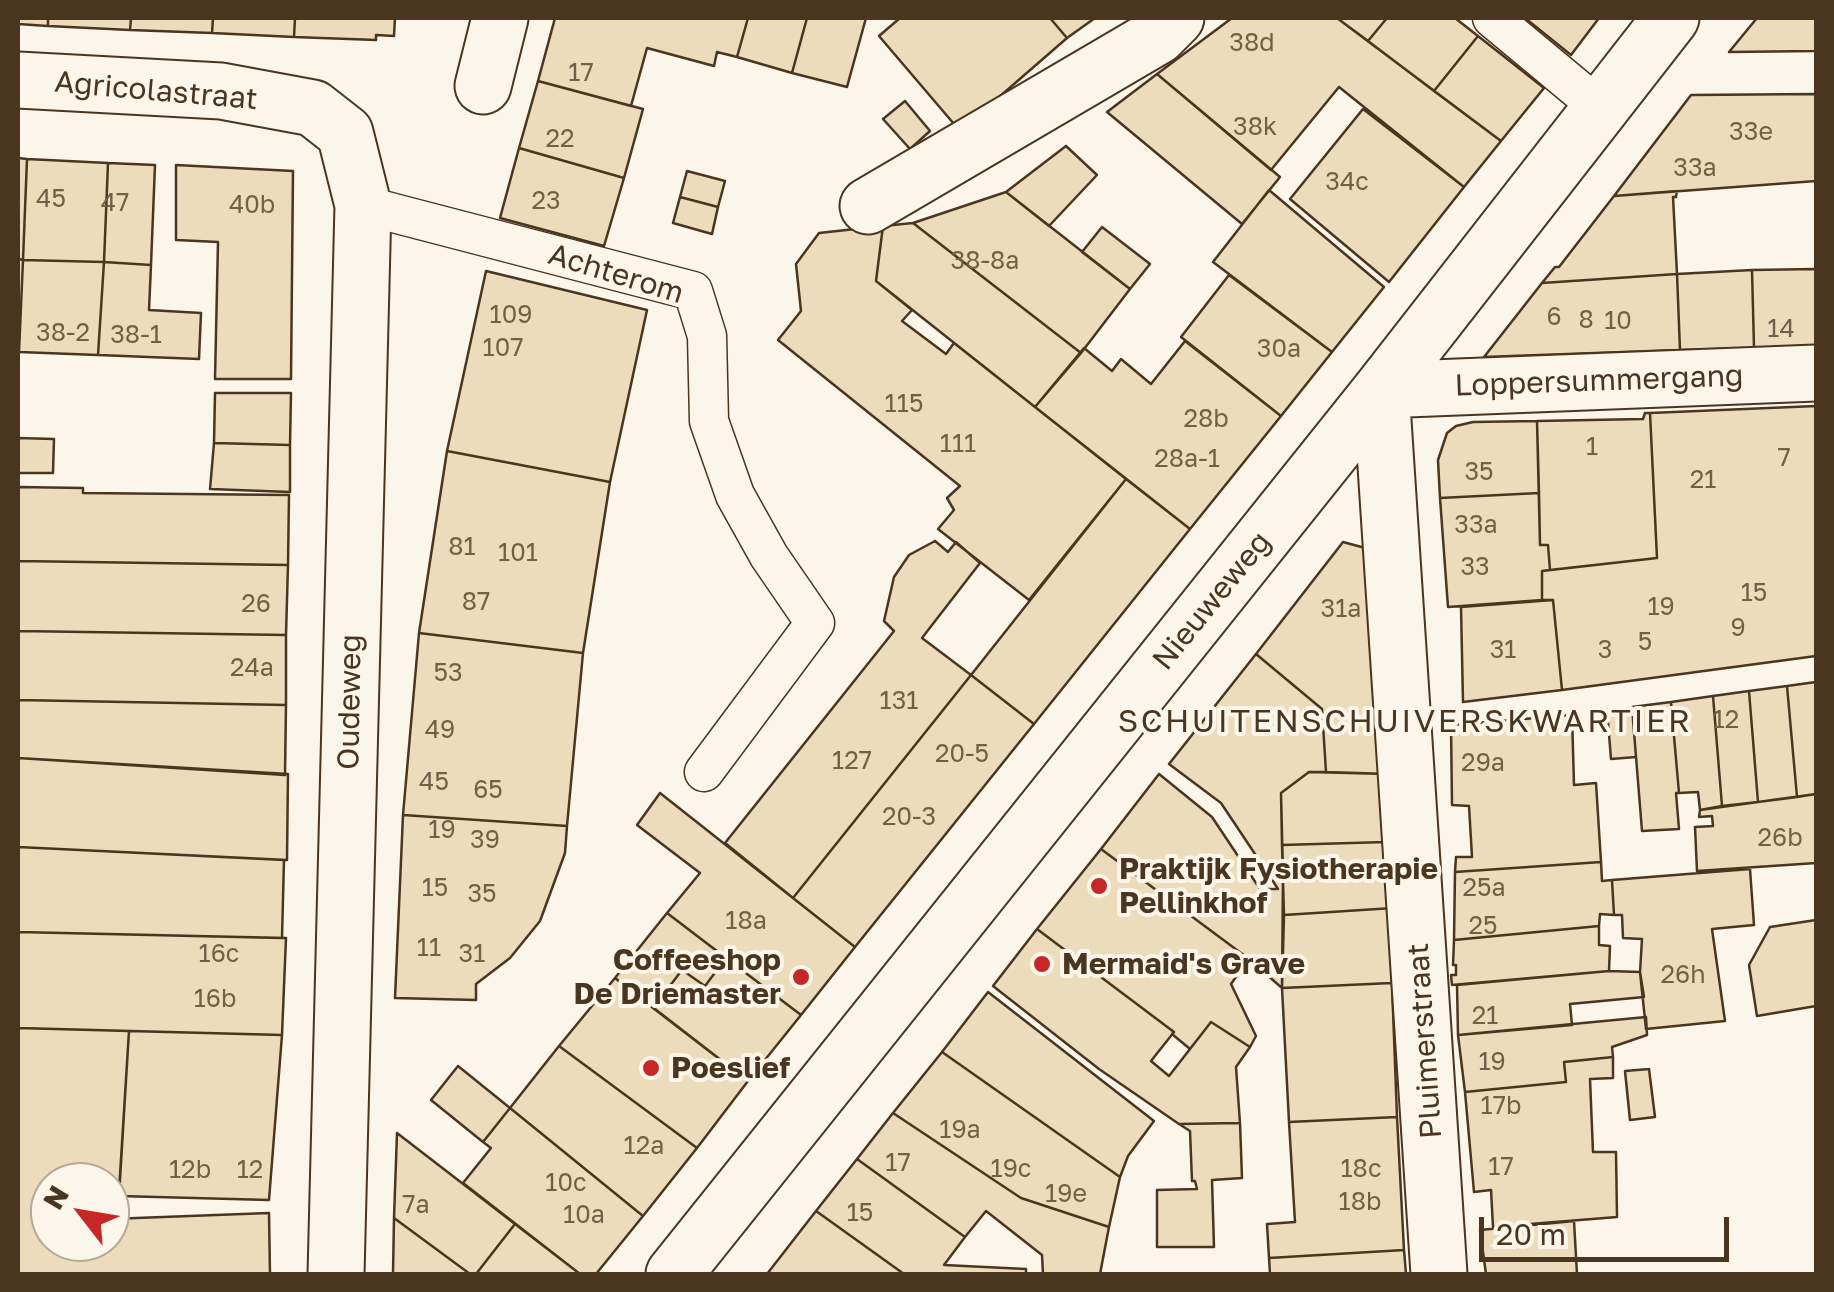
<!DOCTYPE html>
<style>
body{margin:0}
#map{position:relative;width:1834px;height:1292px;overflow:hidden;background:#fbf6e9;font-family:"Golos Text",sans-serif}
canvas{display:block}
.frame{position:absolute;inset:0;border:20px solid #4a3520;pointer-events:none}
.north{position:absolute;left:30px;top:1162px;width:100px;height:100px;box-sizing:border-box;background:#fbf6e9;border:2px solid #b4a999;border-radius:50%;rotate:301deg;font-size:28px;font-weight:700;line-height:40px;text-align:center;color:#4a3520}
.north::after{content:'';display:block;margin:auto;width:35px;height:45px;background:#c62828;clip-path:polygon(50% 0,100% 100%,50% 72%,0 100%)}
.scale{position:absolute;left:1479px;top:1217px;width:250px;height:45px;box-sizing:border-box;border:5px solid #4a3520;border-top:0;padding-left:12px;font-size:30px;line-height:35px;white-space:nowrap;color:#4a3520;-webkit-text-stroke:8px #fbf6e9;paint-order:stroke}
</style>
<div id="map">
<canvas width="1834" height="1292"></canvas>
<div class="frame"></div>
<div class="north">N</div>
<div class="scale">20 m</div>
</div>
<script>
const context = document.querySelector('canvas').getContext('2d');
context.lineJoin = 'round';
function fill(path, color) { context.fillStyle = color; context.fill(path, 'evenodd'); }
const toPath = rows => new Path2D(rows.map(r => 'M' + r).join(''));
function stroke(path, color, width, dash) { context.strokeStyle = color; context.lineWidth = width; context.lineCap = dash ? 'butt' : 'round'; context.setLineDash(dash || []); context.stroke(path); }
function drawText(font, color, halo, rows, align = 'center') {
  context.font = font + ' "Golos Text",sans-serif'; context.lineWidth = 8; context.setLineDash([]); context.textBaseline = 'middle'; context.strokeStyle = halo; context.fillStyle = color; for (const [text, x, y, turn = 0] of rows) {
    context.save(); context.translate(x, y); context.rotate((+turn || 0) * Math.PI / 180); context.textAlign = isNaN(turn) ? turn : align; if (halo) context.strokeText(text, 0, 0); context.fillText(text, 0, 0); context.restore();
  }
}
const building = toPath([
 [18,18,48,18,48,26,18,24,18,18],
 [48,18,131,18,130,30,48,26,48,18],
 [131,18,213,18,212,33,130,30,131,18],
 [213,18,295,18,294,37,212,33,213,18],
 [295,18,395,18,394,36,376,35,376,40,294,37,295,18],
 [555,18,748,18,737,57,717,52,714,66,647,48,631,106,538,81,555,18],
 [748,18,807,18,792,73,737,57,748,18],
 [807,18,866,18,847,87,792,73,807,18],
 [900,18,1050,18,1067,38,960,131,879,36,900,18],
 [1050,18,1095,18,1067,38,1050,18],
 [1232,18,1337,18,1501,141,1464,187,1339,87,1271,170,1157,74,1232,18],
 [1337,18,1387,18,1368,41,1337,18],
 [1387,18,1455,18,1478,36,1434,91,1368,41,1387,18],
 [1525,18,1599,18,1571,55,1525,18],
 [1757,18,1816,18,1816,51,1729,52,1757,18],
 [1478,36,1544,88,1501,141,1434,91,1478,36],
 [1157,74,1280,177,1242,224,1107,112,1157,74],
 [538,81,643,109,624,178,519,148,538,81],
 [1816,94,1816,181,1614,196,1691,95,1816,94],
 [905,101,930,131,910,149,883,119,905,101],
 [1363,109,1464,187,1389,282,1290,199,1363,109],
 [1066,146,1097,175,1049,226,1006,192,1066,146],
 [519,148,624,178,604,246,500,218,519,148],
 [18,158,27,159,23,260,18,259,18,158],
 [27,159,108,163,104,262,23,260,27,159],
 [108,163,155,165,151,265,104,262,108,163],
 [176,165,293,171,291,379,215,379,218,242,176,240,176,165],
 [687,171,725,181,718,207,680,197,687,171],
 [1269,190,1384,287,1332,352,1213,262,1269,190],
 [1677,191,1676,197,1673,197,1677,274,1542,283,1555,267,1559,267,1614,196,1677,191],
 [1006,192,1130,289,1081,353,913,223,1006,192],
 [680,197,718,207,712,234,673,223,680,197],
 [913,223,1081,353,1035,407,876,281,883,226,913,223],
 [883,226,876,281,912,310,902,321,946,354,954,343,1126,479,1029,600,938,529,954,510,947,498,960,486,778,340,801,311,796,264,819,233,883,226],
 [1102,227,1150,264,1130,289,1082,252,1102,227],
 [18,259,23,260,19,352,18,352,18,259],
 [23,260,104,262,98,355,19,352,23,260],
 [104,262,151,265,149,310,201,313,199,359,98,355,104,262],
 [1816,269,1816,345,1754,348,1752,270,1816,269],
 [1752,270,1754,348,1680,350,1677,274,1752,270],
 [486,271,647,310,610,482,447,451,486,271],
 [1677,274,1680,350,1484,357,1542,283,1677,274],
 [1229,275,1332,352,1281,416,1181,337,1229,275],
 [1185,341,1281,416,1190,529,1035,407,1084,348,1112,371,1121,359,1151,384,1185,341],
 [215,393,291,393,290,445,214,443,215,393],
 [1816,406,1816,656,1562,690,1553,600,1542,600,1542,571,1657,558,1650,413,1816,406],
 [1645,413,1650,413,1657,558,1550,570,1548,545,1540,545,1537,421,1643,419,1645,413],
 [1537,421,1539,493,1440,498,1438,460,1447,433,1456,426,1473,422,1537,421],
 [18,438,54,439,53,473,18,473,18,438],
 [214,443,290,445,290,492,210,489,214,443],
 [447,451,610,482,583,653,419,633,447,451],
 [1126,479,1190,529,1034,724,971,675,1126,479],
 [18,487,83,488,83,493,289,495,288,565,18,561,18,487],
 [1539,493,1540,545,1548,545,1550,570,1542,571,1542,600,1448,607,1440,498,1539,493],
 [935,541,948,552,956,542,980,563,922,638,971,675,793,898,725,843,894,631,884,621,894,577,909,555,935,541],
 [1343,542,1380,552,1388,774,1326,772,1322,709,1256,654,1343,542],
 [18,561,288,565,286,635,18,631,18,561],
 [1553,600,1562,690,1463,702,1461,607,1553,600],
 [18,631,286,635,286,705,18,700,18,631],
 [419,633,583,653,567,826,403,815,419,633],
 [1256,654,1322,709,1326,772,1309,772,1281,793,1283,874,1269,875,1221,803,1169,764,1256,654],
 [971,675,1034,724,855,947,793,898,971,675],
 [1816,682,1816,794,1797,797,1787,686,1816,682],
 [1787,686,1797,797,1758,802,1749,691,1787,686],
 [1749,691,1758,802,1722,806,1713,696,1749,691],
 [1713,696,1722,806,1700,810,1698,792,1679,793,1671,702,1713,696],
 [18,700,286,705,285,775,18,758,18,700],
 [1671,702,1679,793,1676,793,1679,829,1642,831,1632,707,1671,702],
 [1632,707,1636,757,1611,759,1607,710,1632,707],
 [1572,715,1574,785,1596,783,1601,862,1455,872,1456,857,1472,857,1469,806,1452,805,1451,725,1572,715],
 [18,758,288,774,287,860,18,847,18,758],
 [1309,772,1388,774,1386,842,1282,845,1281,793,1309,772],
 [1159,774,1212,817,1260,889,1278,889,1269,875,1283,874,1282,988,1249,959,1101,849,1159,774],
 [660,793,855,947,801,1015,667,913,700,873,637,825,660,793],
 [1816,794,1816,863,1697,871,1695,827,1713,826,1712,816,1699,817,1700,810,1816,794],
 [403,815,567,826,565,853,540,921,510,958,476,984,476,1000,395,998,403,815],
 [1386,842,1393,908,1284,915,1282,845,1386,842],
 [18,847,284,860,282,938,18,932,18,847],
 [1101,849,1249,959,1231,984,1256,1036,1250,1047,1211,1022,1190,1049,1172,1034,1174,1032,1037,929,1101,849],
 [1601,862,1602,881,1612,880,1614,915,1600,914,1599,926,1454,940,1455,872,1601,862],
 [1750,869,1754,925,1712,929,1725,1021,1646,1029,1640,972,1642,939,1623,938,1622,915,1614,915,1612,880,1750,869],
 [1393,908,1389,918,1392,983,1282,988,1284,915,1393,908],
 [667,913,726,958,705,986,682,970,653,1008,615,978,667,913],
 [1816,920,1816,1006,1757,1016,1749,965,1770,927,1816,920],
 [1599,926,1599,945,1610,946,1609,971,1452,985,1451,975,1456,975,1456,965,1453,965,1454,940,1599,926],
 [1037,929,1174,1032,1151,1061,1169,1076,1211,1022,1250,1047,1236,1067,1240,1123,1179,1124,1099,1069,993,986,1037,929],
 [18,932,286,938,282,1035,18,1028,18,932],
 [726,958,801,1015,748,1081,653,1008,682,970,705,986,726,958],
 [1609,971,1640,972,1644,997,1570,1004,1572,1025,1458,1035,1457,985,1609,971],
 [615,978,748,1081,697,1148,559,1046,615,978],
 [1392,983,1397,1117,1289,1122,1282,988,1392,983],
 [988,992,1154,1121,1128,1156,1120,1177,942,1052,988,992],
 [1646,1017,1647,1035,1612,1047,1613,1057,1564,1062,1566,1082,1465,1092,1458,1035,1646,1017],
 [18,1028,129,1031,119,1191,110,1191,110,1182,50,1182,50,1242,110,1242,110,1219,269,1213,270,1274,18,1274,18,1028],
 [129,1031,282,1035,269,1200,119,1196,129,1031],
 [559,1046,697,1148,643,1216,510,1108,559,1046],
 [942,1052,1120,1177,1109,1227,1021,1198,893,1113,942,1052],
 [1613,1057,1613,1078,1590,1079,1593,1152,1616,1152,1617,1217,1493,1227,1491,1190,1474,1192,1465,1092,1566,1082,1564,1062,1613,1057],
 [458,1066,510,1108,483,1142,431,1100,458,1066],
 [1649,1069,1655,1117,1630,1120,1625,1071,1649,1069],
 [510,1108,643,1216,596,1274,580,1274,463,1183,491,1148,483,1142,510,1108],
 [893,1113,1021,1198,1109,1227,1100,1274,1043,1274,1042,1255,986,1211,965,1237,857,1159,893,1113],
 [1397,1117,1404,1250,1269,1258,1267,1224,1295,1222,1289,1122,1397,1117],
 [1240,1123,1242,1178,1212,1180,1214,1247,1157,1247,1157,1190,1197,1189,1195,1181,1192,1181,1190,1131,1179,1124,1240,1123],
 [397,1133,515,1224,476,1274,470,1274,394,1218,397,1133],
 [857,1159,965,1237,944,1265,1026,1269,1026,1274,904,1274,816,1211,857,1159],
 [816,1211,904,1274,767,1274,816,1211],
 [394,1218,470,1274,393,1274,394,1218],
 [1574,1221,1577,1274,1486,1274,1480,1230,1574,1221],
 [515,1224,580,1274,476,1274,515,1224],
 [1404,1250,1406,1274,1270,1274,1269,1258,1404,1250]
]);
fill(building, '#ecdcbc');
stroke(building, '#4a3520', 2.5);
const service = toPath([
 [1492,18,1599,107],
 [363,205,693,291,707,336,709,421,735,495,769,556,815,623,704,772]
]);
const minor = toPath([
 [18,80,221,91,313,108,345,133,363,205,336,1274],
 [483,86,500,18],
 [868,206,1158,36,1176,18],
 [674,1274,1381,390,1671,18],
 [1439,1274,1381,390,1816,373]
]);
stroke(service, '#4a3520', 41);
stroke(minor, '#4a3520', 59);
stroke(service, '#fbf6e9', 38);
stroke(minor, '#fbf6e9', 55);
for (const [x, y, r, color] of [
 [1099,886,10,"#c62828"],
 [1042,964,10,"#c62828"],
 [801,977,10,"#c62828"],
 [651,1068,10,"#c62828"]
]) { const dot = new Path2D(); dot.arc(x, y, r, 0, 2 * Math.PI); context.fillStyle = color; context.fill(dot); stroke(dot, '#fbf6e9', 4); }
drawText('25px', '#725f47', null, [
 ["38d",1252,43],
 ["17",581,73],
 ["38k",1255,127],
 ["33e",1751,132],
 ["22",560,139],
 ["33a",1695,168],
 ["34c",1347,182],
 ["45",51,199],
 ["23",546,201],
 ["47",115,203],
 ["40b",252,205],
 ["38-8a",985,261],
 ["109",511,315],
 ["6",1554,317],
 ["8",1586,320],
 ["10",1618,321],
 ["14",1781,329],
 ["38-2",63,333],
 ["38-1",136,335],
 ["107",503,348],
 ["30a",1279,349],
 ["115",904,404],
 ["28b",1206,419],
 ["111",958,444],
 ["1",1592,447],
 ["7",1784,458],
 ["28a-1",1187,459],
 ["35",1479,472],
 ["21",1703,480],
 ["33a",1476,525],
 ["81",462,547],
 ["101",518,553],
 ["33",1475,567],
 ["15",1754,593],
 ["87",476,602],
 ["26",256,604],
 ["19",1661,607],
 ["31a",1341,609],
 ["9",1738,628],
 ["5",1645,642],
 ["31",1503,650],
 ["3",1605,650],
 ["24a",252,668],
 ["53",448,673],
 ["131",899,701],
 ["12",1726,720],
 ["49",440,730],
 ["20-5",962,754],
 ["127",852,761],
 ["29a",1483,763],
 ["45",434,782],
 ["65",488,790],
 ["20-3",909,817],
 ["19",442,830],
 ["26b",1780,838],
 ["39",485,840],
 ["15",435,888],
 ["25a",1484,888],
 ["35",482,894],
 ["18a",746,921],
 ["25",1483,926],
 ["11",429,948],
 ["16c",219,954],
 ["31",472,954],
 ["26h",1683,975],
 ["16b",215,999],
 ["21",1485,1016],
 ["19",1492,1062],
 ["17b",1501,1106],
 ["19a",960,1130],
 ["12a",644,1146],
 ["17",898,1163],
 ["17",1501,1167],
 ["19c",1011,1169],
 ["18c",1361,1169],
 ["12b",190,1170],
 ["12",250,1170],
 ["10c",566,1183],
 ["19e",1066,1194],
 ["18b",1360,1202],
 ["7a",416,1205],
 ["15",860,1213],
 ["10a",584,1215]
]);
drawText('30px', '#4a3520', '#fbf6e9', [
 ["Agricolastraat",156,91,5],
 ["Achterom",616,274,17],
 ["Loppersummergang",1599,381,-2],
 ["Nieuweweg",1212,601,-51],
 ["Oudeweg",350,702,-89],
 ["Pluimerstraat",1425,1041,-94]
]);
drawText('bold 30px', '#4a3520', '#fbf6e9', [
 ["Praktijk Fysiotherapie",1119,869],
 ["Pellinkhof",1119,903],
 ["Coffeeshop",781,960,"right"],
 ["De Driemaster",781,994,"right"],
 ["Mermaid's Grave",1062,964],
 ["Poeslief",671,1068]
], 'left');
context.letterSpacing = '2.5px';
drawText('32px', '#4a3520', '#fbf6e9', [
 ["SCHUITENSCHUIVERSKWARTIER",1405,722]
]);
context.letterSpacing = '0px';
</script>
